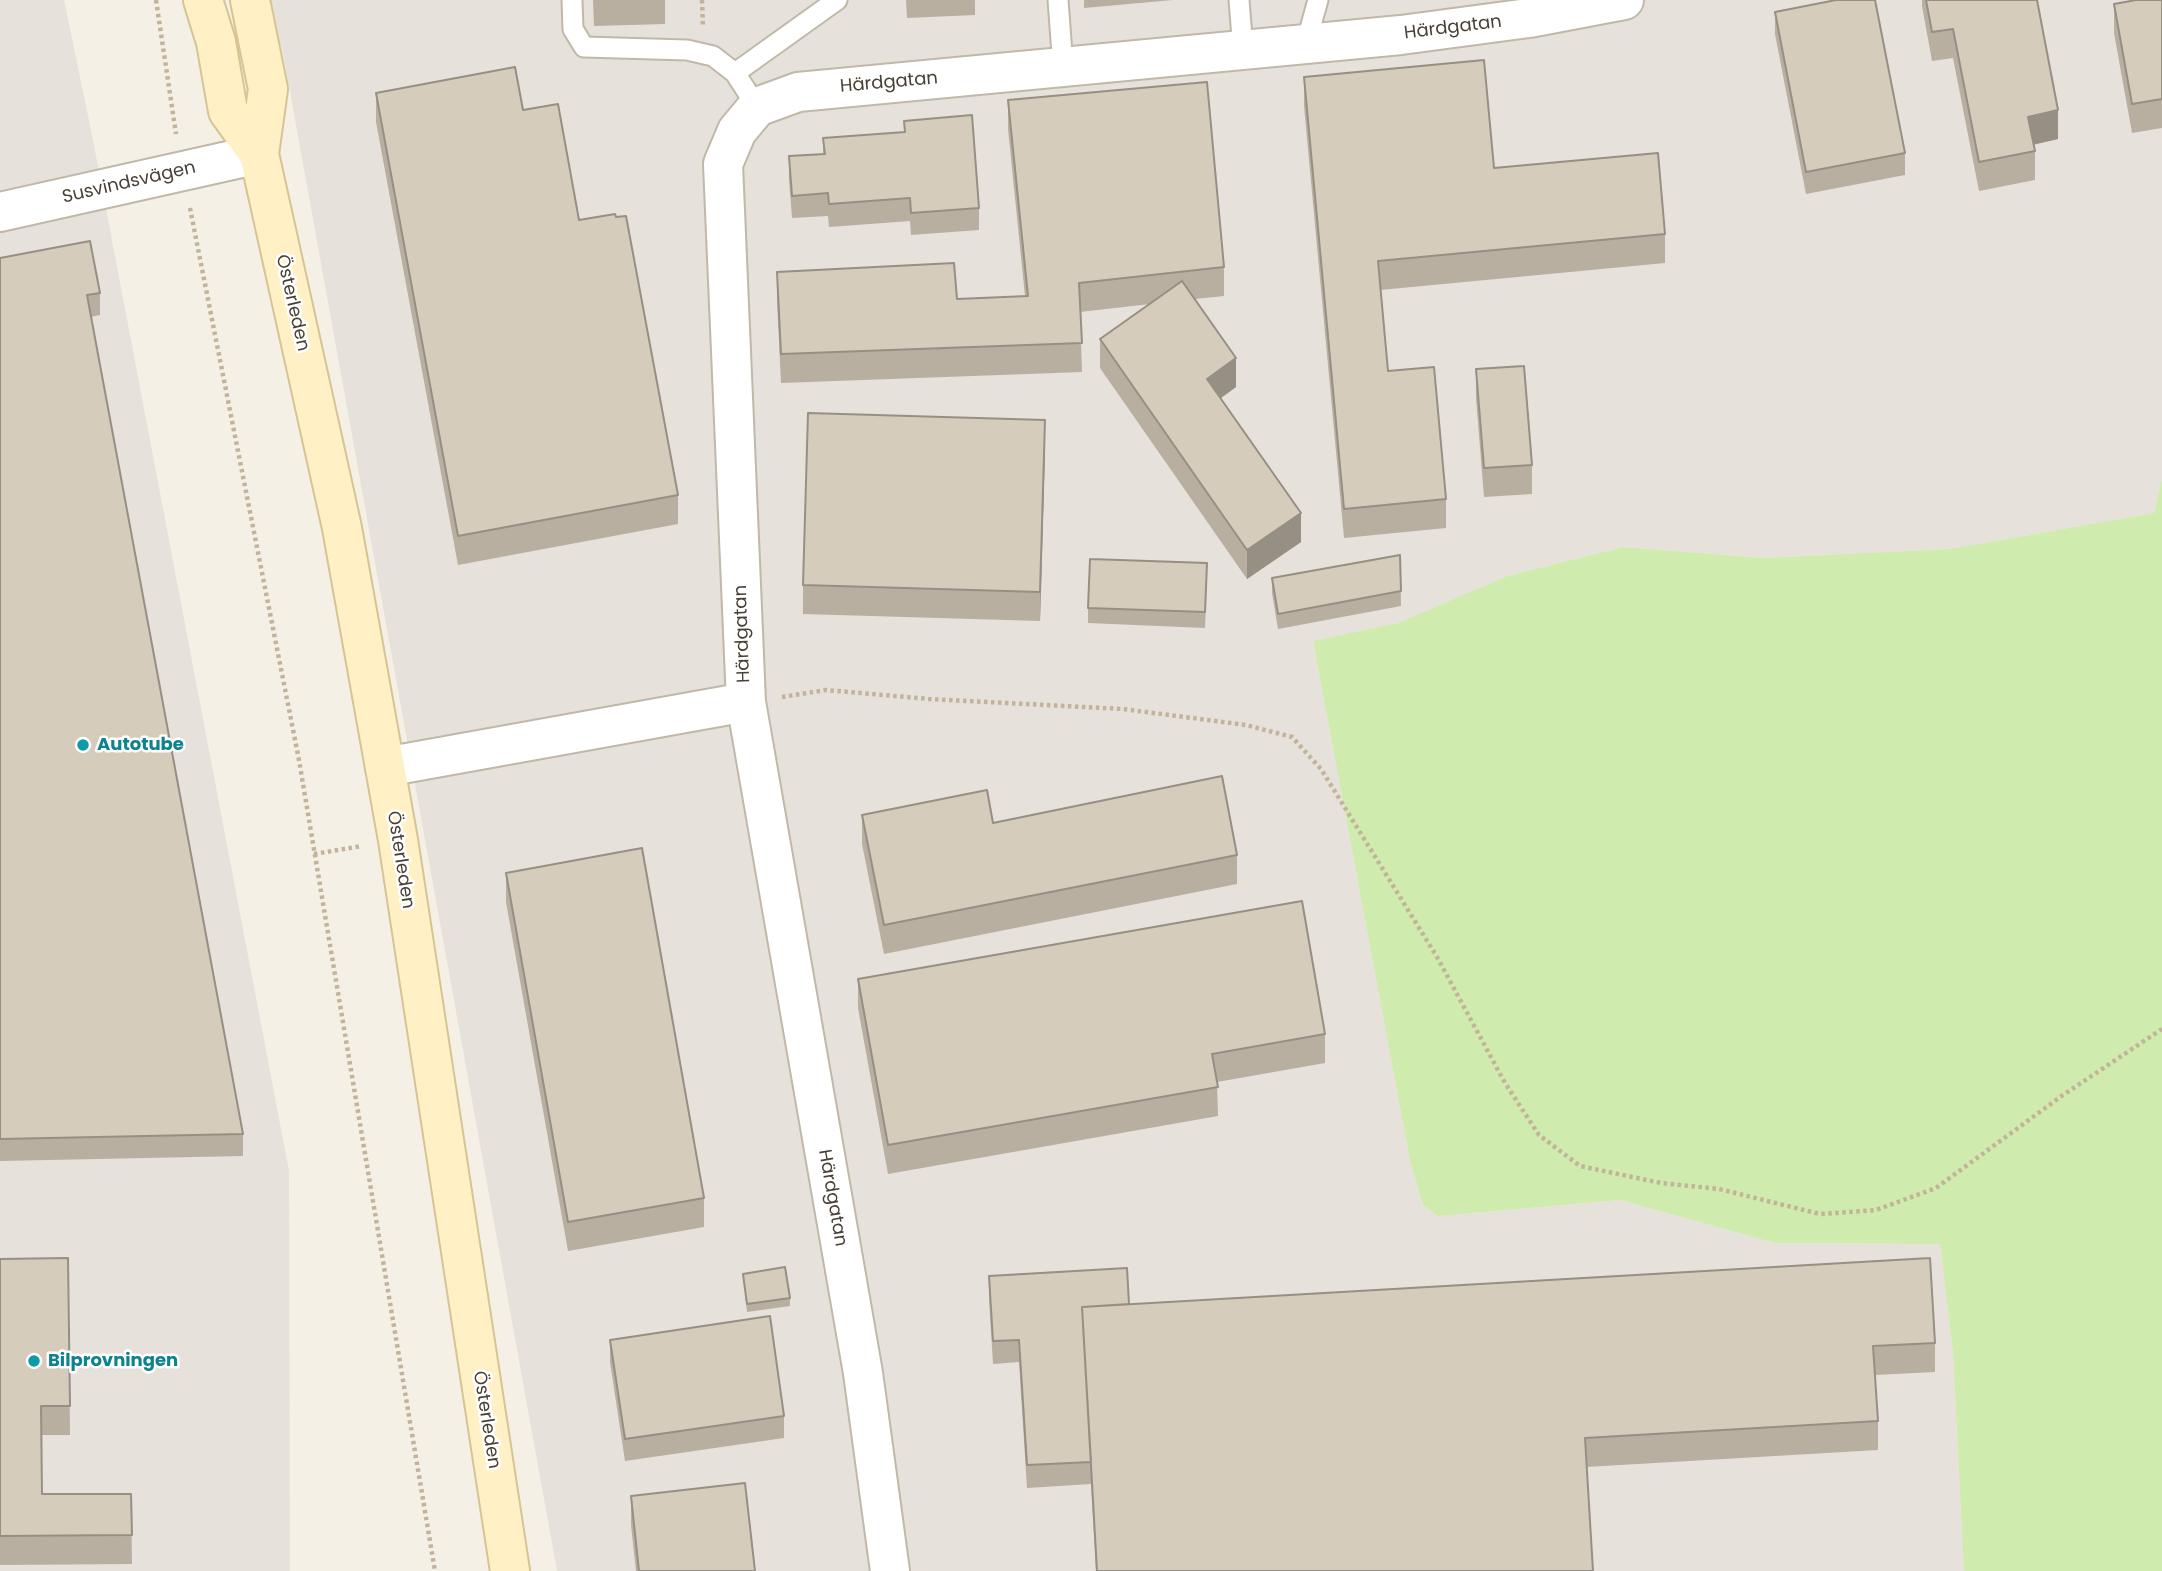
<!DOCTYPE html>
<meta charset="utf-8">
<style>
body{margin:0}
canvas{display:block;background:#f4f0e6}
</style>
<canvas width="2162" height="1571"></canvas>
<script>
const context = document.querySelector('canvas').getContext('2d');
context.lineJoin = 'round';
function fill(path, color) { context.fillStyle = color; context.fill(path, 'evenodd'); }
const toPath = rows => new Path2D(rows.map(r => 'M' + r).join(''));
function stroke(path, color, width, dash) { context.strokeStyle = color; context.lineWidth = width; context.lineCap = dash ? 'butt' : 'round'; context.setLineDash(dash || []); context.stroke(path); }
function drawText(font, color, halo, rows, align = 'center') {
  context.font = font + ' Poppins,sans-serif'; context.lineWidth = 5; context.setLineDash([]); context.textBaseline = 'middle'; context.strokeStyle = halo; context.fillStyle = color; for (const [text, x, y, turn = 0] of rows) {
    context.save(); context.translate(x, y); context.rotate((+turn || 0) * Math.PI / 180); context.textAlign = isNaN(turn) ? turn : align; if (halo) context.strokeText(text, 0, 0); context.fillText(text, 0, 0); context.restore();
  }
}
fill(toPath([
 [0,0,64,0,92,135,289,1171,290,1571,0,1571],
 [267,0,2162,0,2162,478,2154,513,1950,549,1763,558,1623,547,1507,576,1398,623,1313,641,1410,1161,1423,1205,1438,1216,1620,1200,1775,1243,1940,1244,1953,1353,1964,1571,557,1571,283,53]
]), '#e6e1db');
fill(toPath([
 [2162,478,2162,1571,1964,1571,1953,1353,1940,1244,1775,1243,1620,1200,1438,1216,1423,1205,1410,1161,1313,641,1398,623,1507,576,1623,547,1763,558,1950,549,2154,513]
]), '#cfebad');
const service = toPath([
 [572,0,573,29,584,47,687,50,713,56,735,73,757,107],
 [1058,0,1063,67],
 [1239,0,1243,50],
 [1306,43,1318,0],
 [735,73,837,0]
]);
const minor = toPath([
 [0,212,259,154],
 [385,767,746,702],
 [890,1571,863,1373,746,702,723,164,737,131,757,107,798,92,1401,35,1529,18,1624,0]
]);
const secondary = toPath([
 [203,0,216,42,228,111,259,154],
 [250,0,268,89,259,154,342,528,398,840,510,1571]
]);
stroke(service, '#c0b8a8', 23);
stroke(minor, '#c0b8a8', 42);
stroke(secondary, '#d7c494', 42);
stroke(toPath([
 [156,0,176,134],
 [702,0,703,27],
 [190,208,299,760,435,1571],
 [782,697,826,690,929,699,1123,709,1246,725,1292,737,1321,769,1437,957,1505,1083,1539,1135,1580,1166,1661,1183,1719,1189,1820,1214,1876,1210,1936,1188,2063,1095,2162,1029],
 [314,854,362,846]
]), '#c3b499', 4.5, [3.5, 3.5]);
stroke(service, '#fff', 19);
stroke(minor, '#fff', 38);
stroke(secondary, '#fff1c5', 38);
fill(toPath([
 [593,0,665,0,665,24,594,26],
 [906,0,975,0,975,15,907,18],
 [1084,0,1173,0,1084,8],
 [1922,0,2037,0,2058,139,2034,144,2035,151,2035,180,1979,191,1953,58,1932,61,1922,6],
 [2162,0,2162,128,2132,133,2114,33,2114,4],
 [1775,12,1905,153,1905,175,1806,194,1775,34],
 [1304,77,1494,168,1665,234,1665,263,1380,290,1388,371,1446,499,1446,528,1344,538,1304,106],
 [376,93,523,110,579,220,678,495,678,524,458,565,376,122],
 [1008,100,1224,267,1224,296,1195,299,1236,387,1221,398,1301,542,1247,579,1100,368,1100,339,1150,304,1080,312,1082,372,781,383,777,301,777,272,957,299,1025,296,1008,129],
 [904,121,979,208,979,230,911,235,910,221,829,227,828,216,792,218,789,179,789,156,823,154,823,138,904,132],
 [0,258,100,293,100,315,91,317,243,1134,243,1156,0,1161],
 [1476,369,1532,465,1532,494,1484,497,1476,398],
 [1045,449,1040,621,803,614,803,585],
 [1400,555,1401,606,1278,629,1272,593,1272,578],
 [1207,578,1205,628,1088,623,1088,608],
 [862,815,993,823,1237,855,1237,884,884,954,862,844],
 [506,873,704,1198,704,1227,568,1251,506,902],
 [858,979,1325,1034,1325,1063,1217,1082,1218,1116,888,1174,858,1008],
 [68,1258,70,1435,41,1435,42,1494,131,1494,132,1564,0,1565,0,1259],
 [743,1274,790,1298,790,1306,747,1312],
 [989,1276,1129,1304,1935,1343,1935,1372,1875,1375,1878,1421,1878,1450,1586,1467,1593,1571,1096,1571,1091,1484,1027,1488,1019,1362,993,1364,989,1298],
 [610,1340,784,1416,784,1438,625,1461,610,1362],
 [631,1496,755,1571,636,1571,631,1525]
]), '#b8afa1');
fill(toPath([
 [2058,110,2058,139,2028,146,2028,117],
 [1236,358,1236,387,1207,408,1207,379],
 [1045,420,1045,449,1040,621,1040,592],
 [1301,513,1301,542,1247,579,1247,550]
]), '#968f83');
const building = toPath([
 [1836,0,1875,0,1905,153,1806,172,1775,12,1836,0],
 [1926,0,2037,0,2058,110,2028,117,2035,151,1979,162,1953,29,1932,32,1926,0],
 [2136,0,2162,0,2162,99,2132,104,2114,4,2136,0],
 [1484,60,1494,168,1658,153,1665,234,1378,261,1388,371,1434,367,1446,499,1344,509,1304,77,1484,60],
 [515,67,523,110,558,104,579,220,615,214,616,217,626,216,678,495,458,536,376,93,515,67],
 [1207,82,1224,267,1079,283,1082,343,781,354,777,272,954,263,957,299,1028,296,1008,100,1207,82],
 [972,115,979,208,911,213,910,198,829,204,828,193,792,196,789,156,825,154,823,138,905,132,904,121,972,115],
 [90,241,100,293,87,295,243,1134,0,1139,0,258,90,241],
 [1182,281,1236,358,1207,379,1301,513,1247,550,1100,339,1182,281],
 [1524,366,1532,465,1484,468,1476,369,1524,366],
 [808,413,1045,420,1040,592,803,585,808,413],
 [1400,555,1401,591,1278,614,1272,578,1400,555],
 [1090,559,1207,563,1205,612,1088,608,1090,559],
 [1222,776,1237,855,884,925,862,815,987,790,993,823,1222,776],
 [642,848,704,1198,568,1222,506,873,642,848],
 [1302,901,1325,1034,1212,1054,1218,1087,888,1145,858,979,1302,901],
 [68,1258,70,1406,41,1406,42,1494,131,1494,132,1535,0,1536,0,1259,68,1258],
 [1930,1258,1935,1343,1873,1346,1878,1421,1585,1438,1593,1571,1097,1571,1082,1307,1930,1258],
 [785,1267,790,1298,747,1304,743,1274,785,1267],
 [1127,1268,1129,1304,1082,1307,1091,1462,1027,1465,1019,1340,993,1341,989,1276,1127,1268],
 [770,1316,784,1416,625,1439,610,1340,770,1316],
 [745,1483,755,1571,639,1571,631,1496,745,1483]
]);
fill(building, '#d6ccbb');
stroke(building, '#968f83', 2);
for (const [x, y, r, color] of [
 [83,745,7,"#0f9aa8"],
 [34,1361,7,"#0f9aa8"]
]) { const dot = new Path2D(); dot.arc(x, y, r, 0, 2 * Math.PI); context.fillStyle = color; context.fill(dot); stroke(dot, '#fff', 2.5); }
drawText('18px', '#474035', '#fff', [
 ["Härdgatan",1453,28,-7],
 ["Härdgatan",889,83,-5],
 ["Susvindsvägen",129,183,-13],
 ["Österleden",292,303,77],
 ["Härdgatan",743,634,-92],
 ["Österleden",400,860,81],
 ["Härdgatan",832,1198,80],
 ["Österleden",486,1420,81]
]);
drawText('bold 18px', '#0d838f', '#fff', [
 ["Autotube",97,745],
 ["Bilprovningen",48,1361]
], 'left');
</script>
